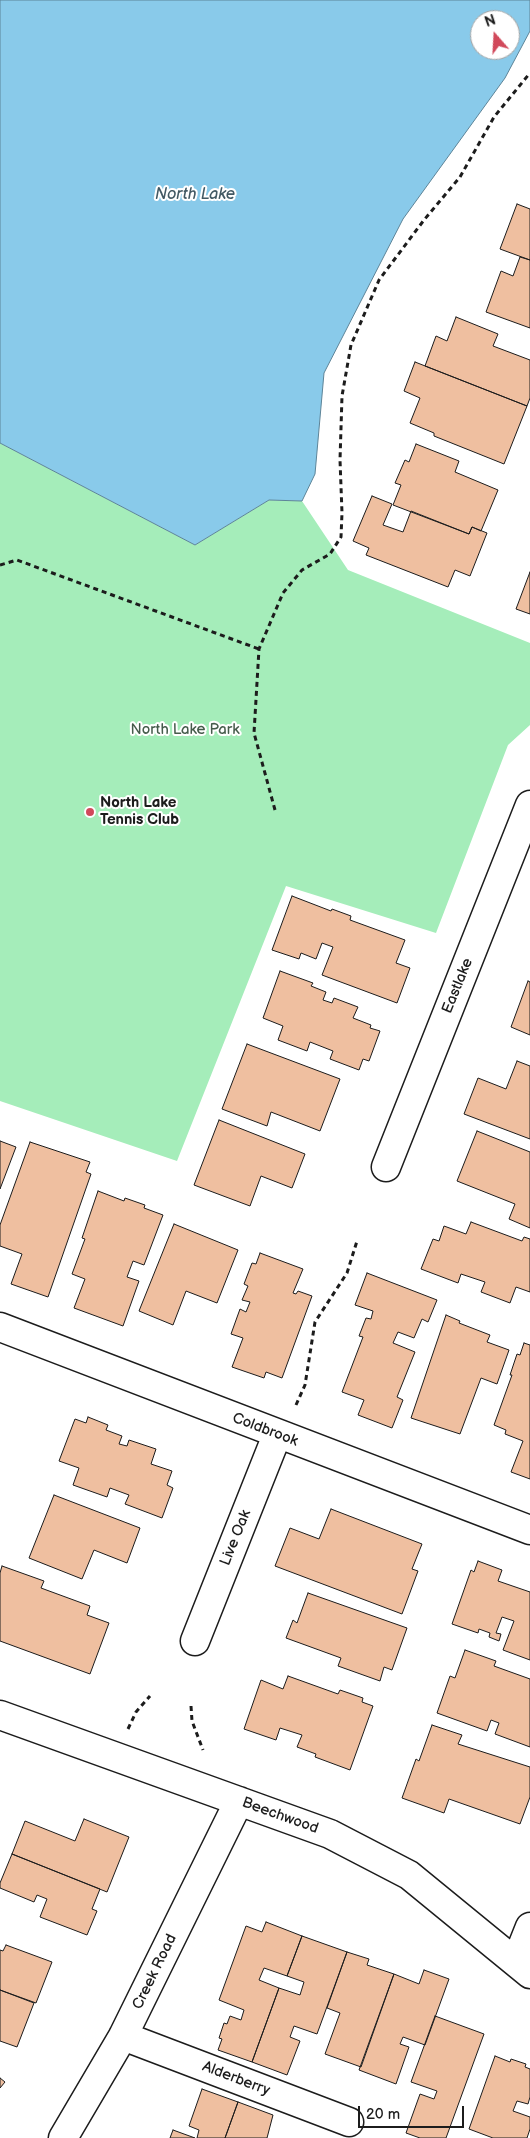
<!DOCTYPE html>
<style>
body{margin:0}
#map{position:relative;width:530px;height:2138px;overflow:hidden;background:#fff;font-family:"Balsamiq Sans",sans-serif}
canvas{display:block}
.north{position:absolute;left:470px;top:10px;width:50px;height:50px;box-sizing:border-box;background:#fff;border:1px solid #a4a4a4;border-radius:50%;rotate:341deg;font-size:14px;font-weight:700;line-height:20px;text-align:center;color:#1c1c1c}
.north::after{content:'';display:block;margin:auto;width:18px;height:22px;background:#d1495b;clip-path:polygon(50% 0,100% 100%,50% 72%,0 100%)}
.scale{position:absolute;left:358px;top:2106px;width:106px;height:22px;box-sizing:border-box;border:2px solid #1c1c1c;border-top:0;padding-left:6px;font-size:15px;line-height:18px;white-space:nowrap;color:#1c1c1c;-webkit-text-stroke:4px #fff;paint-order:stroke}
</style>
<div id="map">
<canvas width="530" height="2138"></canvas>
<div class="north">N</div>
<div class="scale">20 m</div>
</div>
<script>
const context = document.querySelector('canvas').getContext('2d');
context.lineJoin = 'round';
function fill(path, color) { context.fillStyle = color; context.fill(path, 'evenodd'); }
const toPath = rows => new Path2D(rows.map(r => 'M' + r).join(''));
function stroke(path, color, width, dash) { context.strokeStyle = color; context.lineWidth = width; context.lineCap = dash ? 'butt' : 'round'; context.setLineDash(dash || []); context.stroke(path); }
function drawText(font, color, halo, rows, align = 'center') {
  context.font = font + ' "Balsamiq Sans",sans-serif'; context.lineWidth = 4; context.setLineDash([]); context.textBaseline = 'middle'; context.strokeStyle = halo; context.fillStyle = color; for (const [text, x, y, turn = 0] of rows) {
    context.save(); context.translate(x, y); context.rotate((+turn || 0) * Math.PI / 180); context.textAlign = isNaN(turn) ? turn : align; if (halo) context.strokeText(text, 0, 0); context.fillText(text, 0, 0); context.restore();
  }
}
fill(toPath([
 [0,443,195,545,269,500,302,501,348,570,530,643,530,725,508,745,436,933,286,886,177,1161,0,1101]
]), '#a5edba');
const water = toPath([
 [0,0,530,0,530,31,505,78,403,219,324,373,315,474,302,501,269,500,195,545,0,443,0,0],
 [480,20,510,20,510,50,480,50,480,20]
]);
fill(water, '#89caea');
stroke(water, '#5d8498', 1);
const building = toPath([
 [517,204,530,209,530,260,500,249,517,204],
 [520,257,530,260,530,328,486,312,501,271,513,276,520,257],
 [456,317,498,334,493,346,530,360,530,398,527,406,425,366,436,336,447,341,456,317],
 [415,362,527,406,504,464,434,436,434,433,410,423,420,398,404,391,415,362],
 [416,444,459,461,455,472,498,490,481,531,472,527,469,534,393,505,401,485,395,483,405,460,409,462,416,444],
 [372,496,392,504,383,525,403,532,411,511,469,534,472,527,487,533,470,576,455,570,448,587,366,555,369,548,353,541,372,496],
 [530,572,530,614,516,609,530,572],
 [292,896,331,911,332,909,351,916,350,920,405,940,396,963,410,968,397,1003,322,975,333,947,322,943,316,959,301,953,299,959,272,950,292,896],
 [280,971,313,983,311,986,326,992,323,1000,332,1003,334,998,358,1007,353,1018,371,1025,370,1028,380,1031,369,1061,363,1059,359,1070,330,1059,333,1051,310,1042,307,1051,278,1040,283,1026,263,1018,280,971],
 [528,981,530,982,530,1035,511,1027,528,981],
 [247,1044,340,1079,320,1131,271,1112,267,1126,222,1109,247,1044],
 [517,1061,530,1066,530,1139,464,1114,478,1078,506,1089,517,1061],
 [219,1120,305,1154,292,1188,261,1176,250,1206,194,1185,219,1120],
 [477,1131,530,1152,530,1228,509,1219,515,1204,457,1181,477,1131],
 [0,1141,16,1147,0,1189,0,1141],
 [30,1142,90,1162,86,1172,91,1174,48,1297,11,1284,22,1254,0,1246,0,1225,30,1142],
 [98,1191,124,1201,125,1198,145,1205,144,1208,163,1215,144,1265,133,1261,127,1277,139,1281,123,1326,74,1308,85,1279,72,1274,85,1239,82,1238,98,1191],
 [471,1222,522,1241,524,1237,530,1239,530,1292,516,1287,510,1303,481,1292,485,1282,461,1274,458,1283,421,1269,433,1239,439,1241,444,1226,466,1234,471,1222],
 [174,1224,238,1250,217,1303,186,1291,173,1325,139,1311,174,1224],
 [260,1253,303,1269,293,1293,296,1294,298,1291,312,1296,282,1378,266,1372,264,1378,232,1367,243,1338,231,1334,240,1309,246,1312,250,1302,242,1300,248,1286,244,1284,252,1263,256,1264,260,1253],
 [367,1273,437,1300,428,1322,422,1319,414,1338,398,1332,393,1343,415,1352,397,1397,403,1400,392,1428,358,1415,364,1400,342,1392,363,1337,359,1336,366,1318,371,1319,373,1311,355,1305,367,1273],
 [446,1315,460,1321,459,1323,490,1335,487,1342,509,1350,497,1384,481,1378,460,1434,411,1418,446,1315],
 [524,1343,530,1345,530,1479,511,1472,523,1441,505,1434,506,1430,494,1425,512,1375,510,1375,517,1354,520,1355,524,1343],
 [88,1417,108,1425,106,1430,122,1436,119,1444,127,1446,129,1440,156,1449,151,1464,172,1471,167,1485,173,1488,162,1518,125,1504,129,1495,110,1488,107,1497,73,1485,79,1468,59,1461,75,1419,86,1423,88,1417],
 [54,1495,140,1528,127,1563,94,1550,82,1579,29,1558,54,1495],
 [331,1509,422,1544,412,1569,418,1571,402,1614,275,1566,290,1528,319,1539,331,1509],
 [478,1561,502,1570,498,1581,530,1592,530,1660,503,1650,514,1621,502,1617,496,1633,501,1634,499,1641,489,1637,490,1633,479,1629,478,1633,452,1624,471,1570,474,1572,478,1561],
 [2,1566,44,1581,41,1588,90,1606,87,1615,109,1623,90,1674,0,1641,0,1573,2,1566],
 [308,1593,407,1628,392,1670,384,1667,380,1681,338,1666,341,1658,286,1638,293,1620,297,1623,308,1593],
 [465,1650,496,1661,494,1666,530,1679,530,1747,495,1734,499,1723,491,1720,487,1731,437,1713,450,1676,455,1678,465,1650],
 [288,1676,338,1694,340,1690,363,1698,362,1702,373,1706,350,1770,315,1757,316,1754,297,1747,302,1735,280,1728,276,1740,244,1729,261,1680,283,1689,288,1676],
 [432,1725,462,1735,458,1744,530,1767,530,1797,520,1824,449,1799,444,1813,402,1798,416,1759,419,1761,432,1725],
 [84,1819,129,1837,107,1892,12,1854,25,1821,75,1841,84,1819],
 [12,1854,100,1889,92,1909,97,1911,87,1935,40,1917,47,1899,37,1895,34,1902,0,1888,0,1883,12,1854],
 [266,1922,302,1936,287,1976,264,1968,259,1980,279,1988,252,2062,218,2050,222,2039,219,2038,224,2023,227,2024,230,2016,241,2020,244,2010,219,2000,246,1926,262,1932,266,1922],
 [302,1936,347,1952,317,2034,294,2026,290,2037,300,2041,287,2075,252,2062,279,1988,300,1995,304,1982,287,1976,302,1936],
 [6,1945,52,1962,36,2003,0,1990,0,1950,3,1951,6,1945],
 [347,1952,369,1959,367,1965,394,1974,361,2067,325,2054,340,2013,327,2008,347,1952],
 [424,1970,449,1979,425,2045,403,2037,400,2044,409,2047,396,2084,359,2070,394,1974,419,1984,424,1970],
 [0,1990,34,2003,17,2047,0,2041,0,1990],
 [435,2016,484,2034,446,2138,420,2138,406,2133,420,2094,434,2099,437,2091,411,2082,435,2016],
 [495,2056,510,2062,511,2059,526,2064,525,2067,530,2069,530,2097,528,2104,517,2101,513,2111,530,2117,530,2129,527,2138,493,2138,469,2129,495,2056],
 [0,2078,5,2082,0,2088,0,2078],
 [202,2089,238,2102,225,2138,197,2138,199,2130,189,2126,202,2089],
 [238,2102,273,2115,267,2138,225,2138,238,2102],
 [173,2130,195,2138,170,2138,173,2130]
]);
fill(building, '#efbfa0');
stroke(building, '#1c1c1c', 1);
const minor = toPath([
 [386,1167,530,805],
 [0,1327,530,1530],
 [195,1641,277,1435],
 [0,1715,330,1834,409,1875,530,1974],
 [516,1962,530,1927],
 [123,2036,349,2122],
 [63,2138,123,2036,239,1801]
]);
stroke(minor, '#1c1c1c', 31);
stroke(toPath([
 [0,565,17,560,259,649],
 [275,810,254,733,259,649,283,593,302,570,330,554,341,537,342,513,340,460,342,396,351,345,379,280,424,220,460,177,494,117,530,73],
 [296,1405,305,1385,315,1322,347,1273,357,1241],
 [191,1706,192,1721,203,1750],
 [128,1729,136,1712,150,1696]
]), '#1c1c1c', 3, [5, 4]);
stroke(minor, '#fff', 28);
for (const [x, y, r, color] of [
 [90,812,5,"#d1495b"]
]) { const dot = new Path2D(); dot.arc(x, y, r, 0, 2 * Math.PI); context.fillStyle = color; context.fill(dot); stroke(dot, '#fff', 2); }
drawText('15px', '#455b4b', '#fff', [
 ["North Lake Park",185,730]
]);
drawText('bold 15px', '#1c1c1c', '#fff', [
 ["North Lake",100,803],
 ["Tennis Club",100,820]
], 'left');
drawText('15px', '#1c1c1c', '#fff', [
 ["Eastlake",458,986,-68],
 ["Coldbrook",265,1430,21],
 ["Live Oak",236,1538,-68],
 ["Beechwood",280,1816,20],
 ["Creek Road",155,1972,-64],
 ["Alderberry",236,2079,21]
]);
drawText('italic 16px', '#425964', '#fff', [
 ["North Lake",195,195]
]);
</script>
